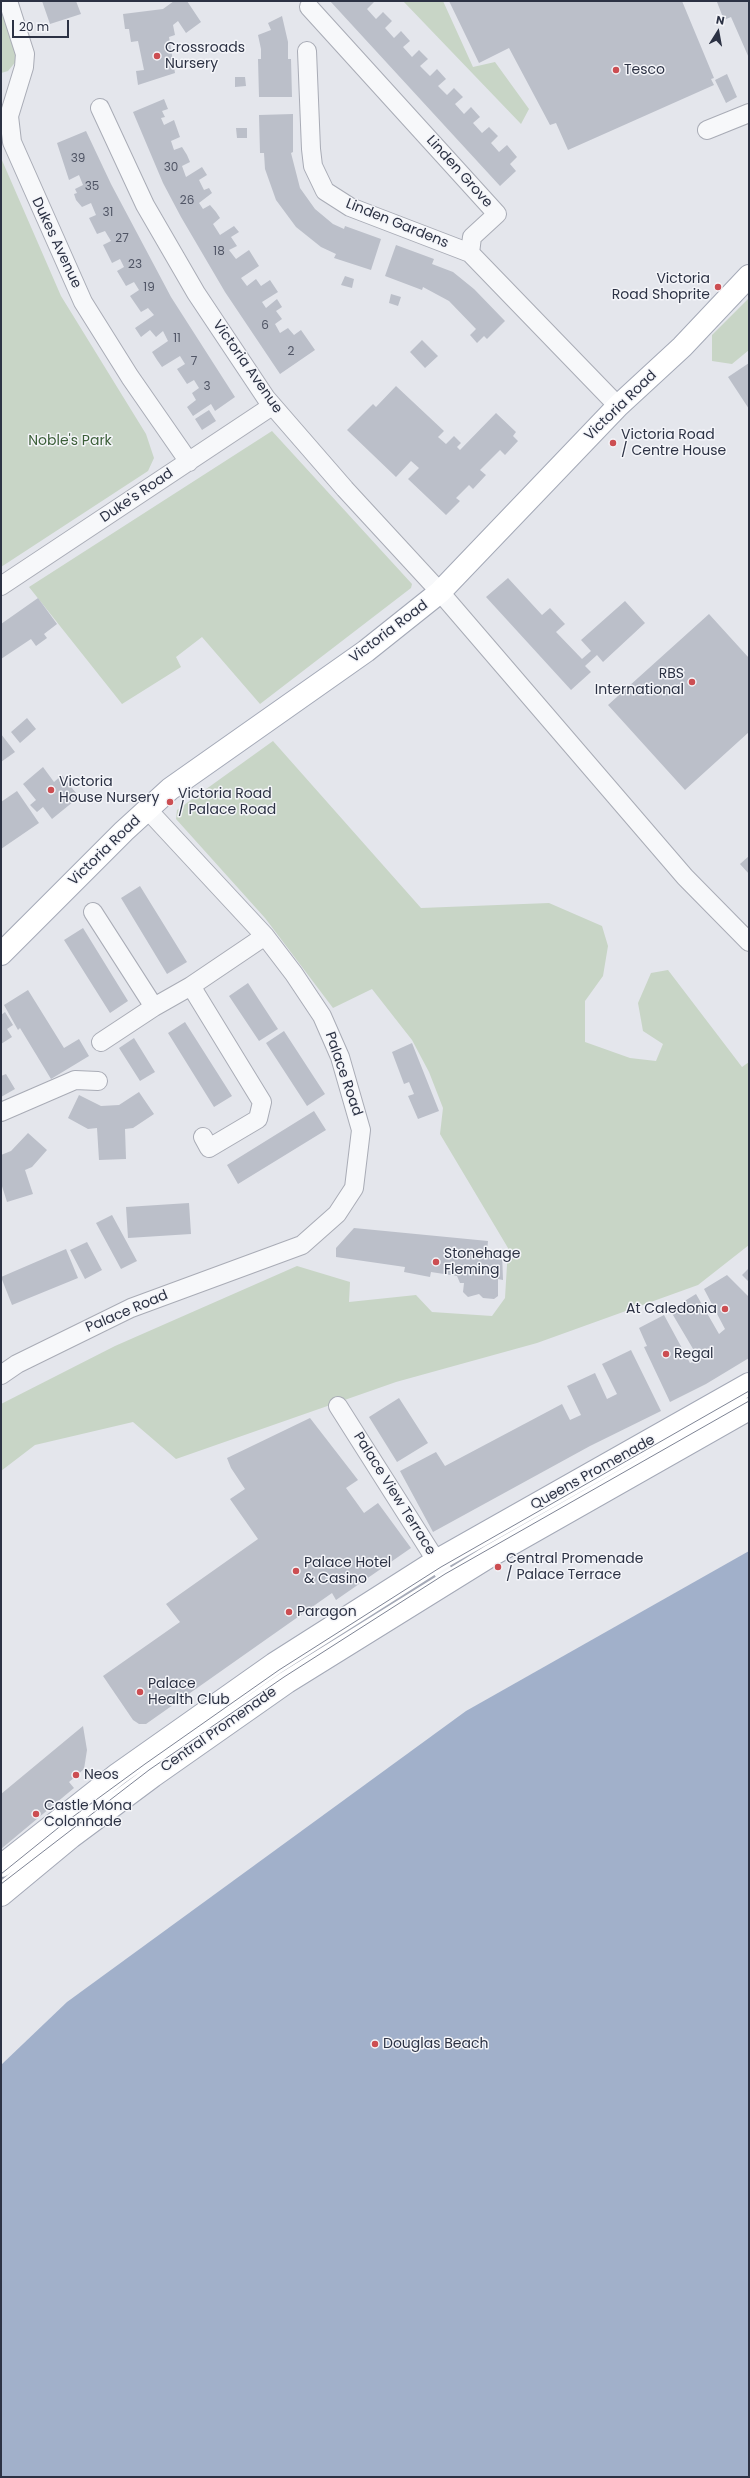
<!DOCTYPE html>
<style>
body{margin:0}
#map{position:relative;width:750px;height:2478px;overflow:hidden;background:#e4e6ec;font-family:Poppins,sans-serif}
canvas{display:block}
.frame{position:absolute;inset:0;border:2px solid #2c3244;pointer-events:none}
.north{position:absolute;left:698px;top:12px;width:40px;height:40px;-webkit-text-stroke:3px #f4f5f9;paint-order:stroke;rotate:11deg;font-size:11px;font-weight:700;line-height:16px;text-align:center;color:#2c3244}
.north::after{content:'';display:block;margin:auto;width:14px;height:18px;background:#2c3244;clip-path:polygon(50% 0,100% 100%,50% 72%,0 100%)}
.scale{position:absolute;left:12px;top:20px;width:57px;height:18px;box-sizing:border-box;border:2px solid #2c3244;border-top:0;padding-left:5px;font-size:12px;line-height:14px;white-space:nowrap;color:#2c3244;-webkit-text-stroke:3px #f4f5f9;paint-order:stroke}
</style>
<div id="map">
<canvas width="750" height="2478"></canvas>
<div class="frame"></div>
<div class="north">N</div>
<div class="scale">20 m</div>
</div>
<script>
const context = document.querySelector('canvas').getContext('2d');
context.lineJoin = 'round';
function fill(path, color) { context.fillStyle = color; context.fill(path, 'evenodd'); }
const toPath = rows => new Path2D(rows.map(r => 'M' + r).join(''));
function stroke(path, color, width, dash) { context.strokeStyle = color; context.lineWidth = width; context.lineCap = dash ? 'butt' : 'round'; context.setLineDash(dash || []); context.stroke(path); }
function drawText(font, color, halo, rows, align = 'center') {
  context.font = font + ' Poppins,sans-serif'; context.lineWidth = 3; context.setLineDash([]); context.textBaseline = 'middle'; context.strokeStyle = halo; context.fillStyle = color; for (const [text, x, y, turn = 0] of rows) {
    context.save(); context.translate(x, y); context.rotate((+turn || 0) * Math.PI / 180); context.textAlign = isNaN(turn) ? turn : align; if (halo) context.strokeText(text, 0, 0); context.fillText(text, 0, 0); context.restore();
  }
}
fill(toPath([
 [403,1,443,1,473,67,495,62,529,109,521,124],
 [1,10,18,59,8,71,1,73],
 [1,158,61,296,146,434,154,458,148,471,1,567],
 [749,298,749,350,732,364,712,361,712,335],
 [272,431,412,584,411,588,260,704,202,637,176,657,181,667,122,704,29,587],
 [273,741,421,908,549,903,602,926,608,946,603,976,585,1001,585,1042,630,1058,656,1061,663,1044,643,1031,638,1003,651,973,668,970,742,1067,749,1062,749,1245,698,1285,537,1343,396,1382,176,1459,133,1422,35,1445,1,1471,1,1404,115,1346,297,1266,350,1282,349,1302,416,1295,432,1312,492,1316,505,1298,508,1248,440,1134,443,1108,429,1072,412,1040,372,989,333,1008,265,918,176,819,177,810]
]), '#c8d5c6');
fill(toPath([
 [749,1551,749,2477,1,2477,1,2065,67,2002,466,1711]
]), '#a1b0ca');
fill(toPath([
 [42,1,76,1,81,14,50,24],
 [174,1,187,1,201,22,186,33,178,21,173,25,175,35,169,37,175,73,138,85,136,71,144,70,138,41,131,42,129,29,125,29,123,14,163,9],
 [330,1,373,1,374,2,367,9,376,19,383,12,392,21,385,28,394,38,401,31,410,41,403,47,412,57,419,50,428,59,420,66,430,76,437,69,446,79,438,86,447,95,454,88,463,97,455,104,464,114,471,107,480,117,473,123,482,133,489,127,498,136,491,143,499,152,507,145,517,157,510,164,516,171,500,186],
 [449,1,682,1,714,78,711,79,714,85,568,150,556,123,550,125,509,48,479,63],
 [720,1,749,1,749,58,731,17,724,20,717,2],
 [282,16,288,42,288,59,291,59,292,97,259,97,258,59,261,59,261,49,258,35,271,30,268,23],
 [727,74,737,97,726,103,715,80],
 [235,77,245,77,246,86,235,87],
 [164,99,168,109,162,111,165,117,161,118,164,125,174,120,180,137,171,141,174,150,182,147,187,155,190,162,182,166,186,177,202,167,207,175,199,180,204,190,209,188,212,193,199,203,203,209,210,205,216,212,220,218,213,224,220,235,234,226,239,232,231,237,237,246,229,250,236,259,249,250,259,266,241,278,247,286,256,279,261,286,270,280,278,292,262,302,266,308,277,299,282,307,276,311,282,319,275,324,280,333,288,328,294,335,301,330,315,350,280,374,225,292,181,217,163,183,133,112],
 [293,114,293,152,291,153,300,188,315,209,333,224,344,229,345,226,381,239,371,270,334,258,336,254,321,247,296,227,276,200,265,169,264,153,260,153,259,115],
 [236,128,247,128,247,138,237,138],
 [86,131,111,184,171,297,235,397,215,411,211,404,193,416,187,407,196,400,192,393,199,388,194,380,187,384,177,369,185,364,180,356,162,367,157,360,152,352,168,341,163,331,156,337,150,330,141,337,135,328,154,315,148,308,141,312,130,296,139,290,134,282,126,286,117,271,124,267,120,259,112,263,103,245,111,241,105,231,97,234,89,218,96,215,91,203,82,207,76,200,74,194,77,193,75,189,83,185,79,175,69,180,57,143],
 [396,245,434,259,432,264,453,272,474,289,505,321,487,339,484,336,477,343,470,335,476,329,449,301,423,287,422,290,385,276],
 [345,276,354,279,352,288,341,285],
 [391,294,401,297,398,306,389,303],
 [422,340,438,356,425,368,410,352],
 [749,363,749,409,728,377],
 [396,386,444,431,438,437,446,444,454,436,461,443,457,447,460,450,496,413,516,432,513,436,518,441,505,455,500,450,480,470,486,475,473,489,469,485,456,498,460,501,446,515,408,479,419,468,411,461,396,477,347,430,373,404,376,407],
 [209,410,216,421,202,430,195,419],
 [508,578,542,615,550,608,565,624,556,632,582,659,591,651,581,640,625,601,645,623,603,662,597,655,585,666,591,672,571,690,486,597],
 [38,598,57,624,44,634,47,638,36,646,31,639,1,659,1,624],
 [709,614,749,658,749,732,685,790,608,705],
 [27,718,36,729,20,743,11,732],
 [1,734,15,752,1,762],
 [43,767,54,782,62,775,79,797,52,819,43,807,37,812,30,805,36,800,23,784],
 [17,791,39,823,1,849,1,802],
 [749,856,749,874,740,864],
 [140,886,187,962,167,974,121,898],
 [83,928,128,1001,110,1013,64,940],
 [248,983,278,1029,259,1041,229,996],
 [28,990,64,1048,79,1039,89,1056,51,1079,20,1028,18,1030,4,1005],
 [5,1012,13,1025,7,1029,12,1037,1,1044,1,1015],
 [185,1022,232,1096,214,1107,168,1033],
 [284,1031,325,1094,307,1106,266,1043],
 [134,1038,155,1072,140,1081,119,1048],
 [412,1043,439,1111,418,1119,408,1096,414,1094,409,1082,404,1084,392,1052],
 [6,1074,15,1089,1,1097,1,1076],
 [139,1092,154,1114,133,1128,125,1129,126,1159,99,1160,97,1128,88,1129,68,1118,79,1095,101,1106,119,1105],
 [314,1111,326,1130,238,1184,227,1165],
 [28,1133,47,1150,32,1167,25,1170,33,1194,7,1202,1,1183,1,1155,11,1151],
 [189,1203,191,1234,128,1238,126,1207],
 [112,1215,137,1261,121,1269,96,1223],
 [354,1228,488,1241,487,1251,502,1253,503,1280,498,1279,498,1296,494,1299,483,1298,479,1294,468,1297,463,1292,464,1283,460,1283,457,1276,431,1272,430,1277,404,1272,405,1267,336,1257,336,1248],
 [87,1242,102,1270,85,1279,70,1250],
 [66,1249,78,1278,12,1305,1,1277],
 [749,1268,749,1282,742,1275],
 [727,1275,749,1297,749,1358,706,1384,670,1402,644,1347,647,1346,639,1328,664,1315,690,1363,699,1359,670,1310,696,1294,719,1334,725,1329,704,1289],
 [631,1350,661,1411,590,1446,433,1532,400,1471,436,1452,445,1466,562,1404,570,1420,581,1415,567,1386,595,1373,607,1399,617,1394,602,1364],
 [399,1398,428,1443,397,1462,369,1417],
 [310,1418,358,1480,346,1488,364,1513,378,1503,411,1548,336,1600,332,1593,146,1724,139,1724,133,1720,103,1676,180,1622,166,1604,258,1539,230,1499,245,1489,231,1468,227,1458],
 [83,1726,87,1750,84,1769,69,1782,74,1788,1,1849,1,1794]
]), '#bbbfc9');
const street = toPath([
 [8,1,25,54,24,67,9,116,12,142,83,302,130,377,189,462],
 [309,7,497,214,472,237,470,253],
 [307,51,311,149,313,166,325,191,350,207,470,253,618,406],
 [100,108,145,205,196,293,266,398,345,489,440,592,685,877,749,942],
 [707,130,749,113],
 [1,586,272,406],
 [93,912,154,1007,191,986],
 [101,1042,154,1007],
 [1,1112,75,1080,98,1081],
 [203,1137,209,1148,258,1119,262,1102,191,986,265,936],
 [1,1375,17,1364,131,1308,302,1245,337,1214,354,1188,361,1130,340,1057,322,1016,294,974,265,936,147,809],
 [338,1406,449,1581]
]);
const primary = toPath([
 [1,954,124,831,170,789,366,651,440,592,618,406,682,347,749,276],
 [1,1866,118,1774,274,1664,436,1561,749,1384],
 [1,1895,71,1837,153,1776,287,1682,490,1556,749,1409]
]);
stroke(street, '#a9acb6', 20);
stroke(primary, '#a4a9b7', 24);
stroke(street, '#f7f8fa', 18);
stroke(primary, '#fff', 22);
stroke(toPath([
 [1,1874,63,1824,145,1764,279,1670,441,1567,749,1391],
 [1,1884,149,1770,284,1677,445,1574,749,1401]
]), '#7e8495', 1);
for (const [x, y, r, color] of [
 [157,56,4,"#cc4e52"],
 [616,70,4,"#cc4e52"],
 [718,287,4,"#cc4e52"],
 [613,443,4,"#cc4e52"],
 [692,682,4,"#cc4e52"],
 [51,790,4,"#cc4e52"],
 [170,802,4,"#cc4e52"],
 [436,1262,4,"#cc4e52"],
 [725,1309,4,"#cc4e52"],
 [666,1354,4,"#cc4e52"],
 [498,1567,4,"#cc4e52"],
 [296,1571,4,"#cc4e52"],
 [289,1612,4,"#cc4e52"],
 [140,1692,4,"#cc4e52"],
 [76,1775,4,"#cc4e52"],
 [36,1814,4,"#cc4e52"],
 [375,2044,4,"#cc4e52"]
]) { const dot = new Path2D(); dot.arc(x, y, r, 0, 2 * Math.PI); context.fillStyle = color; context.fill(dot); stroke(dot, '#f4f5f9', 1.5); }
drawText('12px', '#505565', null, [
 ["39",78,159],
 ["30",171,168],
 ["35",92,187],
 ["26",187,201],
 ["31",108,213],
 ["27",122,239],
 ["18",219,252],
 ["23",135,265],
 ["19",149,288],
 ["6",265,326],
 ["11",177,339],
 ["2",291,352],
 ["7",194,362],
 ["3",207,387]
]);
drawText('14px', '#2c3244', '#f4f5f9', [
 ["Crossroads",165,48],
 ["Nursery",165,64],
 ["Tesco",624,70],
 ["Victoria",710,279,"right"],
 ["Road Shoprite",710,295,"right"],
 ["Victoria Road",621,435],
 ["/ Centre House",621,451],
 ["RBS",684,674,"right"],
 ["International",684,690,"right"],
 ["Victoria",59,782],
 ["House Nursery",59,798],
 ["Victoria Road",178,794],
 ["/ Palace Road",178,810],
 ["Stonehage",444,1254],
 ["Fleming",444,1270],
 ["At Caledonia",717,1309,"right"],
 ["Regal",674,1354],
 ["Central Promenade",506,1559],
 ["/ Palace Terrace",506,1575],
 ["Palace Hotel",304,1563],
 ["& Casino",304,1579],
 ["Paragon",297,1612],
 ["Palace",148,1684],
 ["Health Club",148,1700],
 ["Neos",84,1775],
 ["Castle Mona",44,1806],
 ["Colonnade",44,1822],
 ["Douglas Beach",383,2044]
], 'left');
drawText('14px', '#2c3244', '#f4f5f9', [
 ["Linden Grove",459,172,48],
 ["Linden Gardens",397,224,22],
 ["Dukes Avenue",56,243,65],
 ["Victoria Avenue",247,367,55],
 ["Victoria Road",621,406,-44],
 ["Duke's Road",137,496,-34],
 ["Victoria Road",389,632,-37],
 ["Victoria Road",105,851,-44],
 ["Palace Road",343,1074,71],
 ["Palace Road",127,1312,-23],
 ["Queens Promenade",593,1473,-29],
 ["Palace View Terrace",394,1494,58],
 ["Central Promenade",219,1730,-35]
]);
drawText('14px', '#3c5f39', '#f4f5f9', [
 ["Noble's Park",70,441]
]);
</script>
